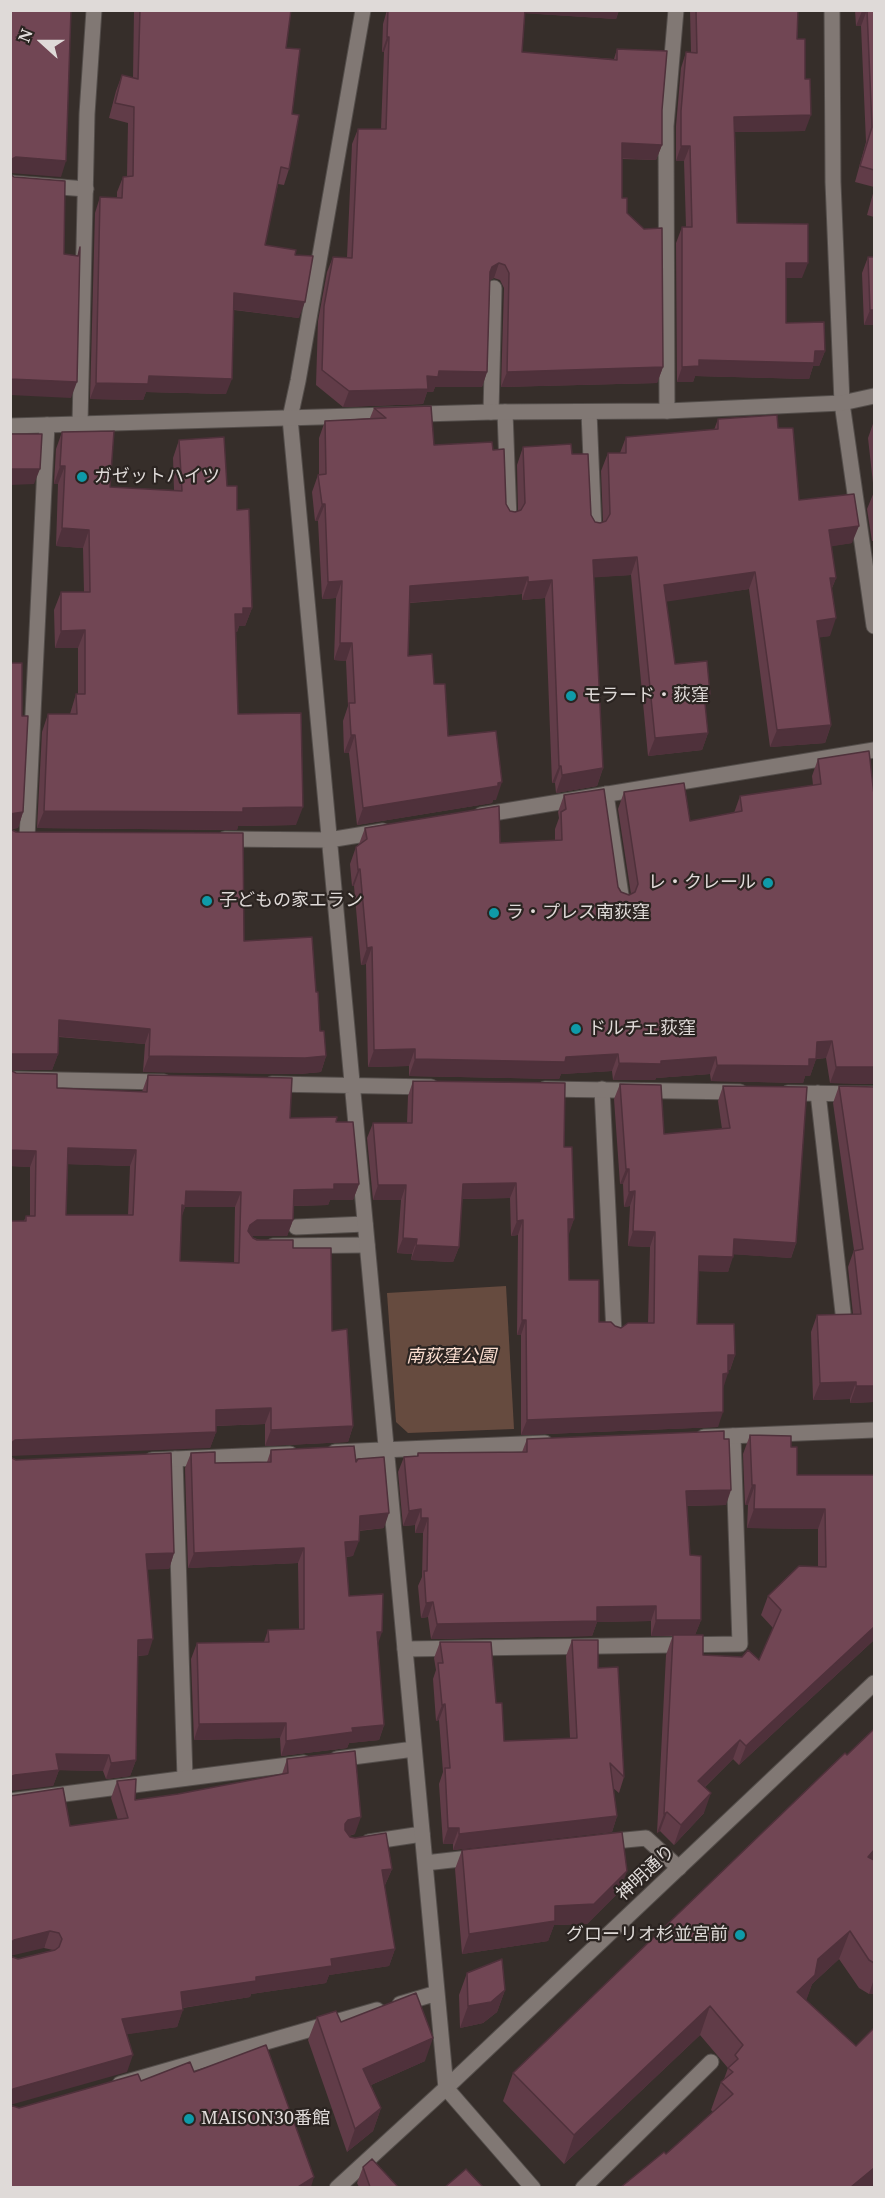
<!DOCTYPE html>
<meta charset="utf-8">
<style>
body{margin:0}
#map{position:relative;width:885px;height:2198px;overflow:hidden;background:#362e2a;font-family:"Noto Serif",serif}
canvas{display:block}
.frame{position:absolute;inset:0;border:12px solid #dfdad8;pointer-events:none}
.north{position:absolute;left:12px;top:12px;width:60px;height:60px;-webkit-text-stroke:4px #2b2421;paint-order:stroke;rotate:291deg;font-size:16px;font-weight:700;line-height:24px;text-align:center;color:#dfdad8}
.north::after{content:'';display:block;margin:auto;width:21px;height:27px;background:#dfdad8;clip-path:polygon(50% 0,100% 100%,50% 72%,0 100%)}
</style>
<div id="map">
<canvas width="885" height="2198"></canvas>
<div class="frame"></div>
<div class="north">N</div>
</div>
<script>
const context = document.querySelector('canvas').getContext('2d');
context.lineJoin = 'round';
function fill(path, color) { context.fillStyle = color; context.fill(path, 'evenodd'); }
const toPath = rows => new Path2D(rows.map(r => 'M' + r).join(''));
function stroke(path, color, width, dash) { context.strokeStyle = color; context.lineWidth = width; context.lineCap = dash ? 'butt' : 'round'; context.setLineDash(dash || []); context.stroke(path); }
function drawText(font, color, halo, rows, align = 'center') {
  context.font = font + ' "Noto Serif","Noto Sans JP",serif'; context.lineWidth = 4.5; context.setLineDash([]); context.textBaseline = 'middle'; context.strokeStyle = halo; context.fillStyle = color; for (const [text, x, y, turn = 0] of rows) {
    context.save(); context.translate(x, y); context.rotate((+turn || 0) * Math.PI / 180); context.textAlign = isNaN(turn) ? turn : align; if (halo) context.strokeText(text, 0, 0); context.fillText(text, 0, 0); context.restore();
  }
}
fill(toPath([
 [506,1286,514,1429,408,1433,396,1422,387,1293]
]), '#664b3f');
const lane = toPath([
 [10,183,86,189],
 [491,412,494,288],
 [589,412,594,531],
 [606,794,622,902],
 [27,838,47,425],
 [602,1089,614,1333],
 [818,1093,843,1313],
 [296,1227,365,1224],
 [273,1246,367,1245],
 [175,1459,185,1778],
 [405,1649,740,1644,733,1436],
 [369,1842,422,1834],
 [583,2188,711,2062]
]);
const street = toPath([
 [363,10,298,381,290,418,446,2088,533,2188],
 [832,10,833,182,842,403,874,626],
 [667,411,666,126,676,10],
 [505,412,509,520],
 [80,423,87,114,94,10],
 [481,815,874,750],
 [225,839,329,840,383,831],
 [10,1079,164,1082],
 [272,1084,431,1087],
 [545,1089,740,1092],
 [788,1093,874,1094],
 [704,1437,874,1430],
 [335,1452,545,1443],
 [152,1460,290,1454],
 [337,1759,414,1749],
 [10,1801,304,1763],
 [604,1842,646,1838,679,1868],
 [425,1863,478,1857],
 [400,2004,437,1993],
 [120,2084,377,2010]
]);
const secondary = toPath([
 [10,426,491,412,667,411,842,403,874,396],
 [337,2188,446,2088,874,1683]
]);
stroke(lane, '#534d4a', 17);
stroke(street, '#534d4a', 17);
stroke(secondary, '#534d4a', 17);
stroke(lane, '#817874', 15);
stroke(street, '#817874', 15);
stroke(secondary, '#817874', 15);
fill(toPath([
 [132,10,291,10,286,48,292,114,289,169,284,185,278,184,265,245,295,255,299,318,234,310,226,394,146,392,143,400,90,399,95,213,100,197,117,198,117,192,123,177,127,176,128,123,109,118,116,91,122,75,133,78,134,11],
 [387,10,619,10,616,19,525,13,522,52,614,59,617,49,662,110,662,145,656,160,622,159,622,198,627,213,663,367,657,383,501,387,504,288,500,280,494,278,490,280,487,372,482,387,435,387,433,392,427,392,423,404,343,407,316,385,318,321,327,272,333,257,347,257,352,144,358,129,381,129,384,52,382,52,383,24],
 [690,10,798,10,797,39,805,131,735,132,737,223,802,278,786,278,786,323,825,351,819,366,813,366,809,379,695,376,693,382,677,382,676,243,682,227,686,227,684,161,676,161,676,126,681,68,686,52,691,52],
 [855,10,874,10,874,187,855,182,866,142,861,26,856,26],
 [874,190,874,217,867,215],
 [868,257,874,257,874,325,864,325,862,273],
 [374,408,434,445,493,450,506,504,510,511,515,512,518,511,517,465,523,447,572,454,591,515,595,522,600,523,603,522,601,471,608,453,620,453,626,437,714,430,718,419,778,428,799,500,852,543,831,546,836,578,832,588,830,636,819,637,831,725,825,743,770,747,749,589,666,601,675,664,705,706,708,733,702,750,648,756,631,575,594,577,603,768,597,786,556,793,555,783,552,783,545,598,522,600,522,594,410,603,408,656,434,684,448,736,496,800,493,800,492,803,357,825,349,753,344,753,343,721,348,706,346,661,334,660,336,598,322,599,318,521,315,521,312,492,318,475,319,474,319,438,325,421,370,418],
 [874,421,874,541,872,541,867,509,874,492,868,438],
 [62,432,110,487,174,490,173,458,179,440,227,486,237,510,252,608,245,626,239,626,237,632,236,632,238,714,296,825,238,826,237,830,37,828,42,732,48,714,70,714,76,694,78,694,78,648,55,648,54,610,61,592,84,592,83,548,56,546,58,484,54,484,56,449],
 [10,663,22,716,23,812,18,828,11,829,244,941,320,1031,326,1056,321,1072,299,1074,143,1072,145,1044,59,1037,58,1054,52,1070,11,1070,16,1073,57,1088,142,1092,148,1075,290,1118,336,1122,359,1184,353,1200,330,1200,328,1205,293,1206,293,1220,287,1236,251,1236,253,1238,293,1248,332,1331,353,1426,348,1442,265,1446,265,1424,216,1426,216,1432,210,1448,24,1221,26,1216,30,1216,30,1167,10,1166],
 [67,1164,130,1166,128,1215,66,1215],
 [185,1207,235,1207,234,1263,180,1261,181,1217],
 [818,759,874,795,874,1084,830,1083,826,1058,816,1059,810,1076,805,1076,803,1083,711,1081,710,1074,656,1078,655,1080,613,1080,612,1071,561,1074,559,1079,409,1076,409,1066,368,1067,366,964,361,965,354,886,352,886,350,864,356,847,359,844,365,828,500,843,555,840,555,829,559,818,558,812,564,795,621,892,629,895,631,894,618,809,624,792,690,821,734,813,740,796,813,785,812,776],
 [413,1081,564,1147,574,1219,568,1234,569,1280,599,1322,621,1328,648,1323,650,1247,628,1246,630,1206,624,1207,623,1184,620,1184,614,1099,620,1084,664,1134,722,1129,718,1101,723,1086,796,1243,791,1258,733,1254,728,1272,698,1271,697,1324,735,1355,730,1370,728,1370,723,1386,718,1427,521,1435,521,1335,517,1335,518,1235,511,1236,510,1198,462,1199,459,1247,453,1262,411,1260,412,1254,397,1253,401,1200,373,1200,367,1138,373,1123,407,1123,408,1096],
 [839,1086,874,1087,874,1402,850,1403,850,1399,813,1400,811,1332,817,1315,853,1314,848,1267,854,1250,833,1103],
 [750,1435,791,1447,797,1475,874,1475,874,1640,739,1765,733,1759,705,1787,704,1813,674,1845,660,1831,657,1833,666,1655,673,1635,703,1655,759,1660,773,1628,761,1615,768,1596,818,1567,818,1529,747,1528,748,1505,745,1505,743,1454],
 [527,1439,726,1505,687,1506,690,1555,701,1620,695,1635,651,1636,651,1621,597,1622,592,1636,431,1639,428,1617,421,1618,418,1586,422,1577,423,1533,415,1533,415,1525,403,1526,398,1472,404,1457,417,1456,418,1453,522,1452],
 [271,1450,356,1462,384,1528,359,1531,353,1556,346,1557,349,1596,378,1644,384,1725,379,1740,349,1743,347,1748,281,1756,280,1738,194,1740,191,1659,197,1643,264,1642,268,1630,299,1630,298,1563,188,1568,185,1468,191,1453,215,1463,267,1462],
 [10,1457,174,1553,169,1569,148,1569,148,1655,137,1656,136,1760,130,1776,106,1779,103,1771,59,1770,53,1786],
 [572,1640,598,1668,624,1777,619,1793,613,1788,617,1816,612,1832,453,1850,453,1844,443,1844,439,1784,443,1772,439,1720,436,1721,433,1679,436,1670,434,1658,440,1642,496,1703,504,1741,570,1738,566,1656],
 [874,1729,874,1994,869,1994,859,1988,839,1959,812,1984,806,2000,856,2046,874,2028,874,2187,666,2154,713,2112,711,2110,721,2082,724,2079,728,2068,700,2035,564,2164,503,2101,513,2073],
 [287,1759,355,1834,349,1836,350,1837,392,1869,385,1885,384,1886,395,1949,389,1966,329,1975,326,1983,251,1994,250,1997,183,2008,177,2027,126,2034,127,2072,18,1959,53,1950,44,1948,70,1826,118,1820,111,1798,117,1781,135,1800,178,1794,282,1774],
 [462,1850,620,1891,587,1924,554,1925,548,1941,462,1954,455,1869],
 [467,1973,505,1990,497,2012,483,2023,460,2028,459,1995],
 [317,2017,341,2022,425,2061,371,2085,381,2108,373,2131,347,2152,308,2040],
 [363,2167,398,2187,359,2187,357,2183]
]), '#613c48');
fill(toPath([
 [521,10,619,10,616,19,520,13],
 [867,10,861,26,856,26,862,11],
 [387,37,389,37,384,52,382,52],
 [811,115,805,131,729,132,734,117],
 [622,143,662,145,656,160,616,158],
 [681,146,690,146,684,161,676,161],
 [16,157,66,161,61,177,10,173,10,160],
 [499,263,494,278,486,282,492,267],
 [786,263,808,263,802,278,781,278],
 [234,293,305,302,299,318,229,309],
 [870,310,874,310,874,325,864,325],
 [815,351,825,351,819,366,813,366,809,379,695,376,693,382,677,382,682,367,699,360],
 [663,367,657,383,501,387,507,372],
 [439,371,487,372,482,387,435,387,433,392,427,392,423,404,343,407,349,391,427,376],
 [149,376,232,379,226,394,146,392,143,400,90,399,96,383],
 [10,379,77,382,71,398,10,395],
 [60,466,65,466,58,484,54,484],
 [10,469,40,469,34,484,10,485],
 [322,504,325,504,318,521,315,521],
 [859,526,852,543,822,548,829,530],
 [62,528,89,530,83,548,56,546],
 [637,557,631,575,587,578,593,560],
 [755,572,749,589,658,603,664,585],
 [528,577,522,594,404,603,410,586],
 [830,578,836,578,829,595],
 [552,580,545,598,522,600,528,582],
 [342,581,336,598,322,599,328,582],
 [243,608,252,608,245,626,239,626,237,632,229,632,235,614],
 [836,618,830,636,810,639,817,621],
 [85,630,78,648,55,648,61,631],
 [340,643,352,643,346,661,334,660],
 [704,694,710,694,704,711],
 [831,725,825,743,770,747,777,730],
 [708,733,702,750,648,756,655,738],
 [351,735,355,735,349,753,344,753],
 [559,766,561,766,555,783,552,783],
 [603,768,597,786,556,793,562,775],
 [502,782,496,800,493,800,492,803,357,825,363,808],
 [303,807,296,825,238,826,237,830,37,828,44,811],
 [23,812,18,828,10,829,10,814],
 [360,869,354,886,352,886,358,870],
 [372,947,366,964,361,965,367,948],
 [59,1020,150,1029,145,1044,54,1036],
 [832,1041,826,1058,811,1059,817,1042],
 [415,1049,409,1066,368,1067,374,1050],
 [12,1054,58,1054,52,1070,10,1070,10,1055],
 [618,1054,612,1071,561,1074,559,1079,409,1076,415,1059,566,1057],
 [149,1056,326,1056,321,1072,299,1074,143,1072],
 [716,1057,710,1074,656,1078,655,1080,613,1080,619,1063],
 [809,1059,816,1059,810,1076,805,1076,803,1083,711,1081,717,1065],
 [836,1067,874,1067,874,1084,830,1083],
 [68,1148,136,1150,130,1166,62,1164],
 [10,1150,36,1151,30,1167,10,1166],
 [626,1169,629,1169,623,1184,620,1184],
 [516,1183,510,1198,457,1199,463,1184],
 [334,1184,359,1184,353,1200,330,1200,328,1205,288,1206,294,1190],
 [378,1185,406,1185,401,1200,373,1200],
 [186,1191,241,1192,235,1207,185,1207,180,1222,176,1221],
 [635,1191,630,1206,624,1207,629,1192],
 [568,1219,574,1219,569,1234,563,1234],
 [257,1220,293,1220,287,1236,251,1236,244,1241,250,1225],
 [523,1220,518,1235,511,1236,517,1221],
 [633,1231,655,1232,650,1247,628,1246],
 [403,1238,417,1239,412,1254,397,1253],
 [734,1239,796,1243,791,1258,728,1254],
 [416,1245,459,1247,453,1262,411,1260],
 [699,1256,733,1257,728,1272,693,1271],
 [522,1320,526,1320,521,1335,517,1335],
 [728,1355,735,1355,730,1370,722,1370],
 [728,1373,723,1389,723,1374],
 [856,1382,850,1399,813,1400,820,1383],
 [856,1386,874,1386,874,1402,850,1403],
 [271,1408,265,1424,210,1426,216,1410],
 [723,1412,718,1427,521,1435,527,1420],
 [353,1426,348,1442,265,1446,271,1430],
 [216,1432,210,1448,10,1456,10,1444,15,1440],
 [752,1485,755,1485,748,1505,745,1505],
 [731,1490,726,1505,680,1506,686,1491],
 [421,1509,415,1525,403,1526,409,1511],
 [754,1509,825,1509,818,1529,747,1528],
 [389,1513,384,1528,354,1531,360,1516],
 [421,1518,428,1518,423,1533,415,1533],
 [359,1541,353,1556,340,1557,345,1542],
 [304,1548,298,1563,188,1568,194,1553],
 [174,1553,169,1569,141,1570,146,1554],
 [433,1602,428,1617,421,1618,426,1603],
 [656,1606,651,1621,597,1622,592,1636,431,1639,437,1624,597,1607],
 [656,1620,701,1620,695,1635,651,1636],
 [874,1627,874,1640,739,1765,746,1746],
 [377,1632,382,1632,377,1647],
 [153,1639,148,1655,132,1656,138,1640],
 [445,1704,439,1720,436,1721,442,1705],
 [286,1723,280,1738,194,1740,199,1724],
 [384,1725,379,1740,349,1743,347,1748,281,1756,286,1741,352,1728],
 [740,1740,733,1759,691,1800,698,1781],
 [56,1754,109,1755,103,1771,50,1770],
 [136,1760,130,1776,106,1779,111,1763],
 [59,1770,53,1786,10,1791,10,1777,15,1775],
 [711,1793,704,1813,674,1845,681,1825],
 [667,1812,660,1831,657,1833,664,1814],
 [617,1816,612,1832,453,1850,459,1834],
 [361,1817,355,1834,342,1837,345,1824,348,1820],
 [448,1828,459,1828,453,1844,443,1844],
 [874,1850,874,1869,868,1857],
 [392,1869,385,1885,376,1887,382,1870],
 [627,1871,620,1891,587,1924,554,1925,548,1941,462,1954,469,1934,555,1906],
 [50,1931,44,1948,10,1956,10,1943,14,1940],
 [850,1931,839,1959,812,1984,805,2004,797,1992,818,1959],
 [395,1949,389,1966,329,1975,326,1983,251,1994,250,1997,175,2009,181,1992,256,1977,331,1959],
 [874,1979,874,1994,869,1994],
 [505,1990,497,2012,483,2023,460,2028,468,2006],
 [710,2006,700,2035,564,2164,574,2135],
 [183,2010,177,2027,116,2036,122,2019],
 [433,2038,425,2061,355,2092,363,2069],
 [133,2055,127,2072,10,2105,10,2091,13,2089],
 [381,2108,373,2131,347,2152,355,2129],
 [874,2168,874,2187,851,2187],
 [314,2177,311,2187,298,2187]
]), '#4f313b');
const building = toPath([
 [10,10,71,10,66,161,16,157,10,160,10,10],
 [140,10,291,10,286,48,300,49,292,114,299,115,289,169,281,167,265,245,296,250,295,255,313,256,305,302,234,293,232,379,149,376,148,384,96,383,100,197,122,198,123,177,133,176,134,107,115,103,122,75,138,79,140,10],
 [388,10,525,10,522,52,617,60,617,49,667,51,662,110,662,145,622,143,622,198,627,198,627,213,644,229,662,228,663,367,507,372,509,273,505,265,499,263,492,267,490,272,487,372,439,371,438,377,427,376,428,389,349,391,322,370,324,306,333,257,352,258,358,129,386,129,389,37,387,37,388,10],
 [696,10,798,10,797,39,805,39,805,79,810,79,811,115,734,117,737,223,808,224,808,263,786,263,786,323,824,322,825,351,815,351,814,363,699,360,699,366,682,367,682,227,692,227,690,146,681,146,681,111,686,52,697,53,696,10],
 [867,10,874,10,874,170,860,166,872,127,867,10],
 [10,174,14,177,65,181,64,254,78,256,80,247,77,382,10,379,10,174],
 [868,257,874,257,874,310,870,310,868,257],
 [431,406,434,445,492,442,493,450,504,449,506,504,510,511,515,512,521,510,525,503,523,447,571,444,572,454,588,454,591,515,595,522,600,523,606,521,610,514,608,453,626,453,626,437,718,429,718,419,777,415,778,428,793,428,799,500,854,494,859,526,829,530,836,578,830,578,836,618,817,621,831,725,777,730,755,572,664,585,675,664,707,661,710,694,704,694,708,733,655,738,637,557,593,560,603,768,562,775,561,766,559,766,552,580,528,582,528,577,410,586,408,656,432,654,434,684,445,684,448,736,496,731,502,782,498,783,498,786,363,808,355,735,351,735,349,703,355,703,352,643,340,643,342,581,328,582,325,504,322,504,318,475,326,474,325,421,386,418,374,408,431,406],
 [114,431,110,487,182,491,179,440,224,437,227,486,237,486,237,510,249,509,252,608,243,608,243,614,235,614,238,714,301,713,303,807,243,808,243,812,44,811,48,714,77,714,76,694,85,694,85,630,61,631,61,592,90,592,89,530,62,528,65,466,60,466,62,432,114,431],
 [10,434,42,434,40,469,10,469,10,434],
 [10,663,22,663,22,716,28,716,23,812,10,814,10,663],
 [869,751,874,795,874,1067,836,1067,832,1041,817,1042,816,1059,809,1059,809,1066,717,1065,716,1057,661,1061,661,1064,619,1063,618,1054,566,1057,565,1062,415,1059,415,1049,374,1050,372,947,367,948,360,869,358,870,356,847,367,839,365,828,499,806,500,843,562,840,561,812,566,809,564,795,604,789,618,887,621,892,629,895,635,892,638,884,624,792,684,783,690,821,742,811,740,796,821,784,818,759,869,751],
 [10,829,16,832,243,833,244,941,312,937,316,992,318,992,320,1031,324,1031,326,1056,305,1058,149,1056,150,1029,59,1020,58,1054,12,1054,10,1055,10,829],
 [10,1070,16,1073,57,1074,57,1088,147,1092,148,1075,292,1078,290,1118,337,1117,336,1122,353,1122,359,1184,334,1184,334,1189,294,1190,293,1220,257,1220,250,1225,248,1231,253,1238,257,1240,293,1240,293,1248,331,1248,332,1331,347,1329,353,1426,271,1430,271,1408,216,1410,216,1432,15,1440,10,1444,10,1221,26,1221,26,1216,35,1216,36,1151,10,1150,10,1070],
 [68,1148,136,1150,133,1215,66,1215,68,1148],
 [186,1191,241,1192,239,1263,180,1261,182,1205,185,1206,186,1191],
 [413,1081,565,1083,564,1147,572,1147,574,1219,568,1219,569,1280,599,1280,599,1322,611,1322,615,1326,621,1328,628,1323,654,1323,655,1232,633,1231,635,1191,629,1192,629,1169,626,1169,620,1084,661,1085,664,1134,730,1128,723,1086,807,1087,796,1243,734,1239,733,1257,699,1256,697,1324,734,1324,735,1355,728,1355,728,1373,723,1374,723,1412,527,1420,526,1320,522,1320,523,1220,517,1221,516,1183,463,1184,459,1247,416,1245,417,1239,403,1238,406,1185,378,1185,373,1123,412,1123,413,1081],
 [839,1086,874,1087,874,1386,856,1386,856,1382,820,1383,817,1315,861,1314,854,1251,863,1249,839,1086],
 [724,1431,724,1439,729,1439,731,1490,686,1491,690,1555,701,1556,701,1620,656,1620,656,1606,597,1607,597,1621,437,1624,433,1602,426,1603,424,1571,427,1571,428,1518,421,1518,421,1509,409,1511,404,1457,418,1456,418,1453,527,1452,527,1439,724,1431],
 [750,1435,791,1436,791,1447,797,1447,797,1475,874,1475,874,1627,746,1746,740,1740,698,1781,711,1793,681,1825,667,1812,664,1814,673,1635,703,1635,703,1655,742,1657,748,1650,759,1660,781,1610,768,1596,799,1566,826,1567,825,1509,754,1509,755,1485,752,1485,750,1435],
 [354,1446,356,1462,358,1459,384,1457,389,1513,360,1516,359,1541,345,1542,349,1596,383,1594,382,1632,377,1632,384,1725,352,1728,353,1732,286,1741,286,1723,199,1724,197,1643,269,1642,268,1630,304,1629,304,1548,194,1553,191,1453,215,1452,215,1463,271,1462,271,1450,354,1446],
 [171,1453,174,1553,146,1554,153,1639,138,1640,136,1760,111,1763,109,1755,56,1754,59,1770,15,1775,10,1777,10,1457,16,1460,171,1453],
 [572,1640,598,1640,598,1668,618,1667,624,1777,610,1763,617,1816,459,1834,459,1828,448,1828,445,1768,450,1768,445,1704,442,1705,438,1663,443,1663,440,1642,491,1642,496,1703,502,1703,504,1741,577,1738,572,1640],
 [874,1729,874,1850,868,1857,874,1860,874,1963,869,1960,850,1931,818,1959,815,1975,797,1992,856,2046,874,2028,874,2168,851,2187,621,2187,664,2152,666,2154,733,2094,721,2082,733,2072,728,2068,738,2059,735,2055,743,2045,710,2006,574,2135,513,2073,845,1753,847,1755,874,1729],
 [355,1751,361,1817,348,1820,345,1824,345,1830,350,1837,355,1838,386,1833,392,1869,382,1870,395,1949,331,1959,332,1966,256,1977,256,1981,181,1992,183,2010,122,2019,133,2055,13,2089,10,2091,10,1956,18,1959,55,1950,59,1947,62,1939,59,1933,50,1931,14,1940,10,1943,10,1796,63,1788,70,1826,128,1818,117,1781,136,1779,135,1800,178,1794,288,1773,287,1759,355,1751],
 [622,1832,627,1871,594,1904,555,1906,555,1921,469,1934,462,1850,622,1832],
 [502,1959,505,1990,491,2002,468,2006,467,1973,502,1959],
 [416,1993,433,2038,363,2069,381,2108,355,2129,317,2017,336,2011,341,2022,416,1993],
 [266,2045,314,2177,298,2187,10,2187,10,2105,19,2108,138,2074,141,2081,190,2062,194,2072,266,2045],
 [372,2159,398,2187,370,2187,363,2167,372,2159],
 [466,2169,483,2187,445,2187,466,2169]
]);
fill(building, '#714654');
stroke(building, '#4f313b', 1.5);
for (const [x, y, r, color] of [
 [82,477,6,"#0f9aa8"],
 [571,696,6,"#0f9aa8"],
 [768,883,6,"#0f9aa8"],
 [207,901,6,"#0f9aa8"],
 [494,913,6,"#0f9aa8"],
 [576,1029,6,"#0f9aa8"],
 [740,1935,6,"#0f9aa8"],
 [189,2119,6,"#0f9aa8"]
]) { const dot = new Path2D(); dot.arc(x, y, r, 0, 2 * Math.PI); context.fillStyle = color; context.fill(dot); stroke(dot, '#2b2421', 2); }
drawText('18px', '#dfdad8', '#2b2421', [
 ["ガゼットハイツ",94,477],
 ["モラード・荻窪",583,696],
 ["レ・クレール",756,883,"right"],
 ["子どもの家エラン",219,901],
 ["ラ・プレス南荻窪",506,913],
 ["ドルチェ荻窪",588,1029],
 ["グローリオ杉並宮前",728,1935,"right"],
 ["MAISON30番館",201,2119]
], 'left');
drawText('italic 18px', '#faddcf', '#2b2421', [
 ["南荻窪公園",451,1357]
]);
drawText('18px', '#dfdad8', '#2b2421', [
 ["神明通り",646,1873,-43]
]);
</script>
